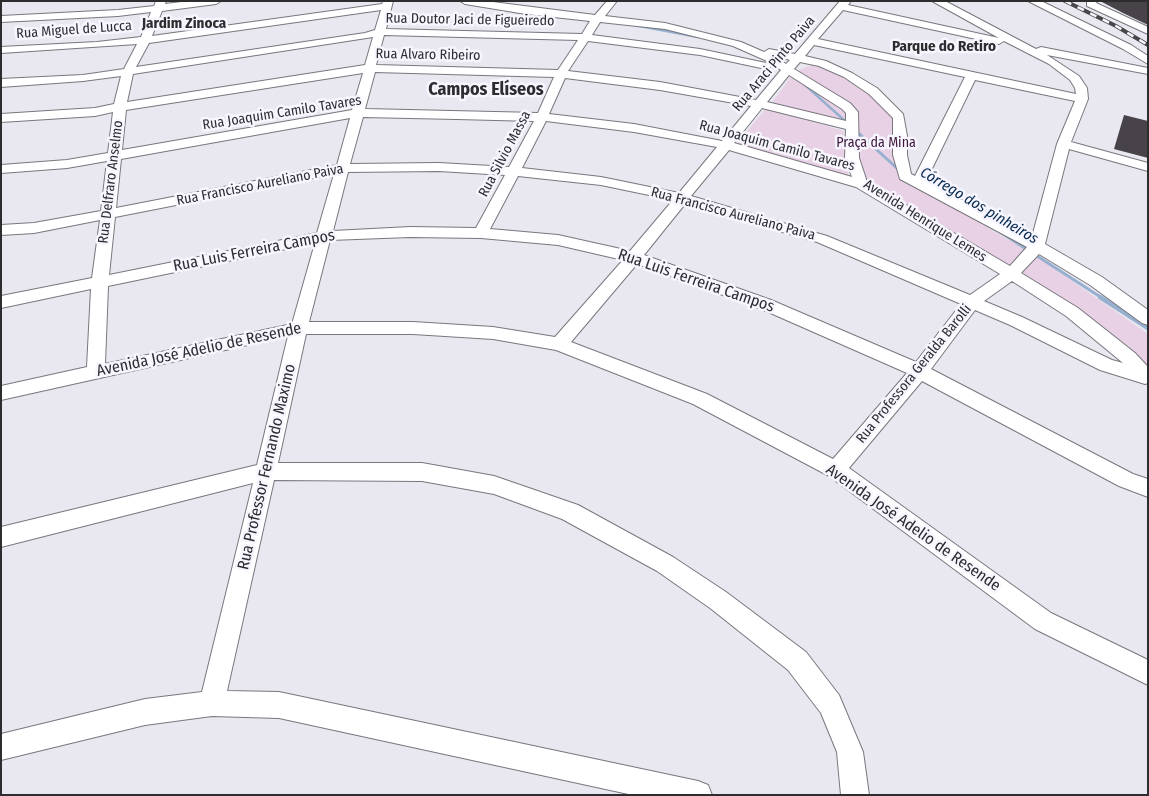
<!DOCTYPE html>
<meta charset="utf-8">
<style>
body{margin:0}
#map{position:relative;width:1149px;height:796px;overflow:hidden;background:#e9e8f0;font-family:"Fira Sans Condensed",sans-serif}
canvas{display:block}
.frame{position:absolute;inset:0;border:2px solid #2d2d30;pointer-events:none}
</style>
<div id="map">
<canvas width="1149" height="796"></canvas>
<div class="frame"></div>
</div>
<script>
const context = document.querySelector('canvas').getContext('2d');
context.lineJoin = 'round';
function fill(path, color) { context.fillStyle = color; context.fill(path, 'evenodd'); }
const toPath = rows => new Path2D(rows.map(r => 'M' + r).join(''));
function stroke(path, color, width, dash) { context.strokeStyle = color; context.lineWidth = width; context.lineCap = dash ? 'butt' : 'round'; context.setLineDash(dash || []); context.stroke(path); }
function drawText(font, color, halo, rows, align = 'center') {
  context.font = font + ' "Fira Sans Condensed",sans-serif'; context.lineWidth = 5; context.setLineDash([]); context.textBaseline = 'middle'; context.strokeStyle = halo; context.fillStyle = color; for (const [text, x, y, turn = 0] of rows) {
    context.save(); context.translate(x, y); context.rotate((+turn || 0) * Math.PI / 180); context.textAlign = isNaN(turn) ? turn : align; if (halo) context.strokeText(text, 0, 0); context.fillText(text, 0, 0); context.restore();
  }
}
fill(toPath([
 [816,63,873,91,893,116,899,176,1038,257,1148,334,1148,370,865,183,855,141,857,116,795,72],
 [790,78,795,78,845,110,849,123,771,104],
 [766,108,844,131,845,161,849,177,736,145]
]), '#e8d1e5');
stroke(toPath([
 [634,25,698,37],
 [804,84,855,130]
]), '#97b0cf', 2.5);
stroke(toPath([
 [854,129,900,171],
 [1000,232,1102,298]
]), '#97b0cf', 3);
stroke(toPath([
 [1100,297,1148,328]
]), '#97b0cf', 4.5);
fill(toPath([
 [1100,1,1148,1,1148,25,1123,13],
 [1124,115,1148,121,1148,158,1114,149]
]), '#474349');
const minor = toPath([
 [156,1,166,1,165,4,190,1,221,1,216,4,162,11,152,36,382,4,383,1,393,1,386,29,582,34,590,21,526,14,465,4,460,1,485,1,595,15,607,1,617,1,605,16,665,23,741,42,764,52,769,49,795,54,840,1,851,1,848,5,999,38,932,1,945,1,1036,49,1041,47,1148,68,1148,74,1047,55,1079,76,1087,88,1088,99,1071,142,1148,163,1148,171,1069,149,1045,244,1102,277,1148,310,1148,325,1142,323,1090,285,1039,254,1021,273,1078,308,1135,353,1148,367,1148,383,1145,384,1100,370,1010,325,975,310,931,369,1133,474,1148,479,1148,497,1119,486,922,381,849,468,1051,613,1148,660,1148,685,1035,629,829,476,693,404,556,350,493,339,413,334,306,334,278,463,422,463,494,476,578,505,673,557,726,592,806,652,839,695,863,752,869,795,841,795,837,752,821,713,788,670,710,608,657,571,562,519,494,494,422,481,274,480,227,691,279,692,698,781,708,785,712,795,633,795,279,718,212,716,145,725,1,760,1,734,145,699,202,692,253,483,1,547,1,527,257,465,288,336,1,400,1,386,87,367,91,289,1,308,1,296,92,278,100,220,34,233,1,235,1,225,34,223,101,211,107,161,67,168,1,173,1,165,67,160,108,153,113,112,95,116,1,122,1,114,95,108,114,104,121,76,83,81,1,87,1,79,83,75,124,69,137,44,1,53,1,47,97,42,141,37,151,12,118,16,1,22,1,16,118,10,154,6,156,1],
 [381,10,375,30,365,33,136,67,149,43,381,10],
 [843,10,999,44,1004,41,1049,64,1070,80,1075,88,1076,94,818,39,843,10],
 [600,22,665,29,733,46,767,61,781,70,756,100,660,82,568,71,588,41,700,55,766,69,772,66,766,63,700,49,592,35,600,22],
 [384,35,578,40,558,70,376,65,384,35],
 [373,37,365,65,127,102,133,74,373,37],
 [814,45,965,77,915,176,911,174,907,155,907,136,903,114,877,88,852,73,826,61,805,56,814,45],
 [775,56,790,60,786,64,775,56],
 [800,62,819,66,844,77,869,94,893,118,893,155,900,179,1027,247,1010,266,867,182,859,158,858,112,850,103,794,69,800,62],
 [375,72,554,77,538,113,365,109,375,72],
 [363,73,352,110,122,150,126,110,363,73],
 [789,75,842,109,846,113,846,121,767,102,789,75],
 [565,78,660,90,751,106,722,141,634,124,549,114,565,78],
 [975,80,1075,101,1057,144,1032,237,926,181,975,80],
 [762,108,846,129,845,158,852,177,734,143,762,108],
 [363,117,457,119,534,121,509,167,439,163,350,164,363,117],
 [350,118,337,165,116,208,121,159,350,118],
 [546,121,634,132,717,147,679,193,601,177,522,168,546,121],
 [729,150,856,187,1000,274,970,295,827,236,691,196,729,150],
 [439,171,505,175,476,228,410,227,333,231,348,172,439,171],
 [334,174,317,233,109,275,115,217,334,174],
 [518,176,601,185,673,200,630,251,558,235,490,229,518,176],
 [685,204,817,242,961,304,916,362,771,300,644,255,685,204],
 [410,237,481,238,558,245,623,260,555,337,493,327,413,322,309,322,330,240,410,237],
 [315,243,292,324,105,364,108,286,315,243],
 [637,264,759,308,907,373,833,459,707,394,571,342,637,264],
 [1012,281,1066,316,1123,363,1112,360,1022,317,984,301,1012,281],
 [1028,1,1041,1,1131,45,1148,56,1148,64,1123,49,1028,1],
 [1087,1,1097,1,1096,3,1148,27,1148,34,1087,6,1087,1]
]);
stroke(minor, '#78777e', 2);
fill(minor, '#fff');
const rail = toPath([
 [1065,1,1116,26,1148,45]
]);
stroke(rail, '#47474a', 4);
stroke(rail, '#f7f5fe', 2.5, [7]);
drawText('14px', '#2d2d30', '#f7f5fe', [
 ["Rua Doutor Jaci de Figueiredo",470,20,1],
 ["Rua Miguel de Lucca",74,30,-4],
 ["Rua Alvaro Ribeiro",428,55,1],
 ["Rua Araci Pinto Paiva",774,64,-50],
 ["Rua Joaquim Camilo Tavares",282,113,-9],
 ["Rua Joaquim Camilo Tavares",777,146,15],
 ["Rua Silvio Massa",505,154,-62],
 ["Rua Delfraro Anselmo",111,182,-83],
 ["Rua Francisco Aureliano Paiva",260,185,-11],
 ["Rua Francisco Aureliano Paiva",733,214,15],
 ["Avenida Henrique Lemes",925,221,32],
 ["Rua Professora Geralda Barolli",914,374,-51]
]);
drawText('14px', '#3f183d', '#f7f5fe', [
 ["Praça da Mina",876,143]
]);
drawText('bold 15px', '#2d2d30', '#f7f5fe', [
 ["Jardim Zinoca",184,24],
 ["Parque do Retiro",944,47]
]);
drawText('italic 15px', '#052950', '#f7f5fe', [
 ["Córrego dos pinheiros",979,206,31]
]);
drawText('16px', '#2d2d30', '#f7f5fe', [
 ["Rua Luis Ferreira Campos",254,251,-11],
 ["Rua Luis Ferreira Campos",696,281,19],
 ["Avenida José Adelio de Resende",199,350,-12],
 ["Rua Professor Fernando Maximo",267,467,-77],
 ["Avenida José Adelio de Resende",913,528,35]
]);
drawText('bold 18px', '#2d2d30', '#f7f5fe', [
 ["Campos Elíseos",486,90]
]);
</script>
